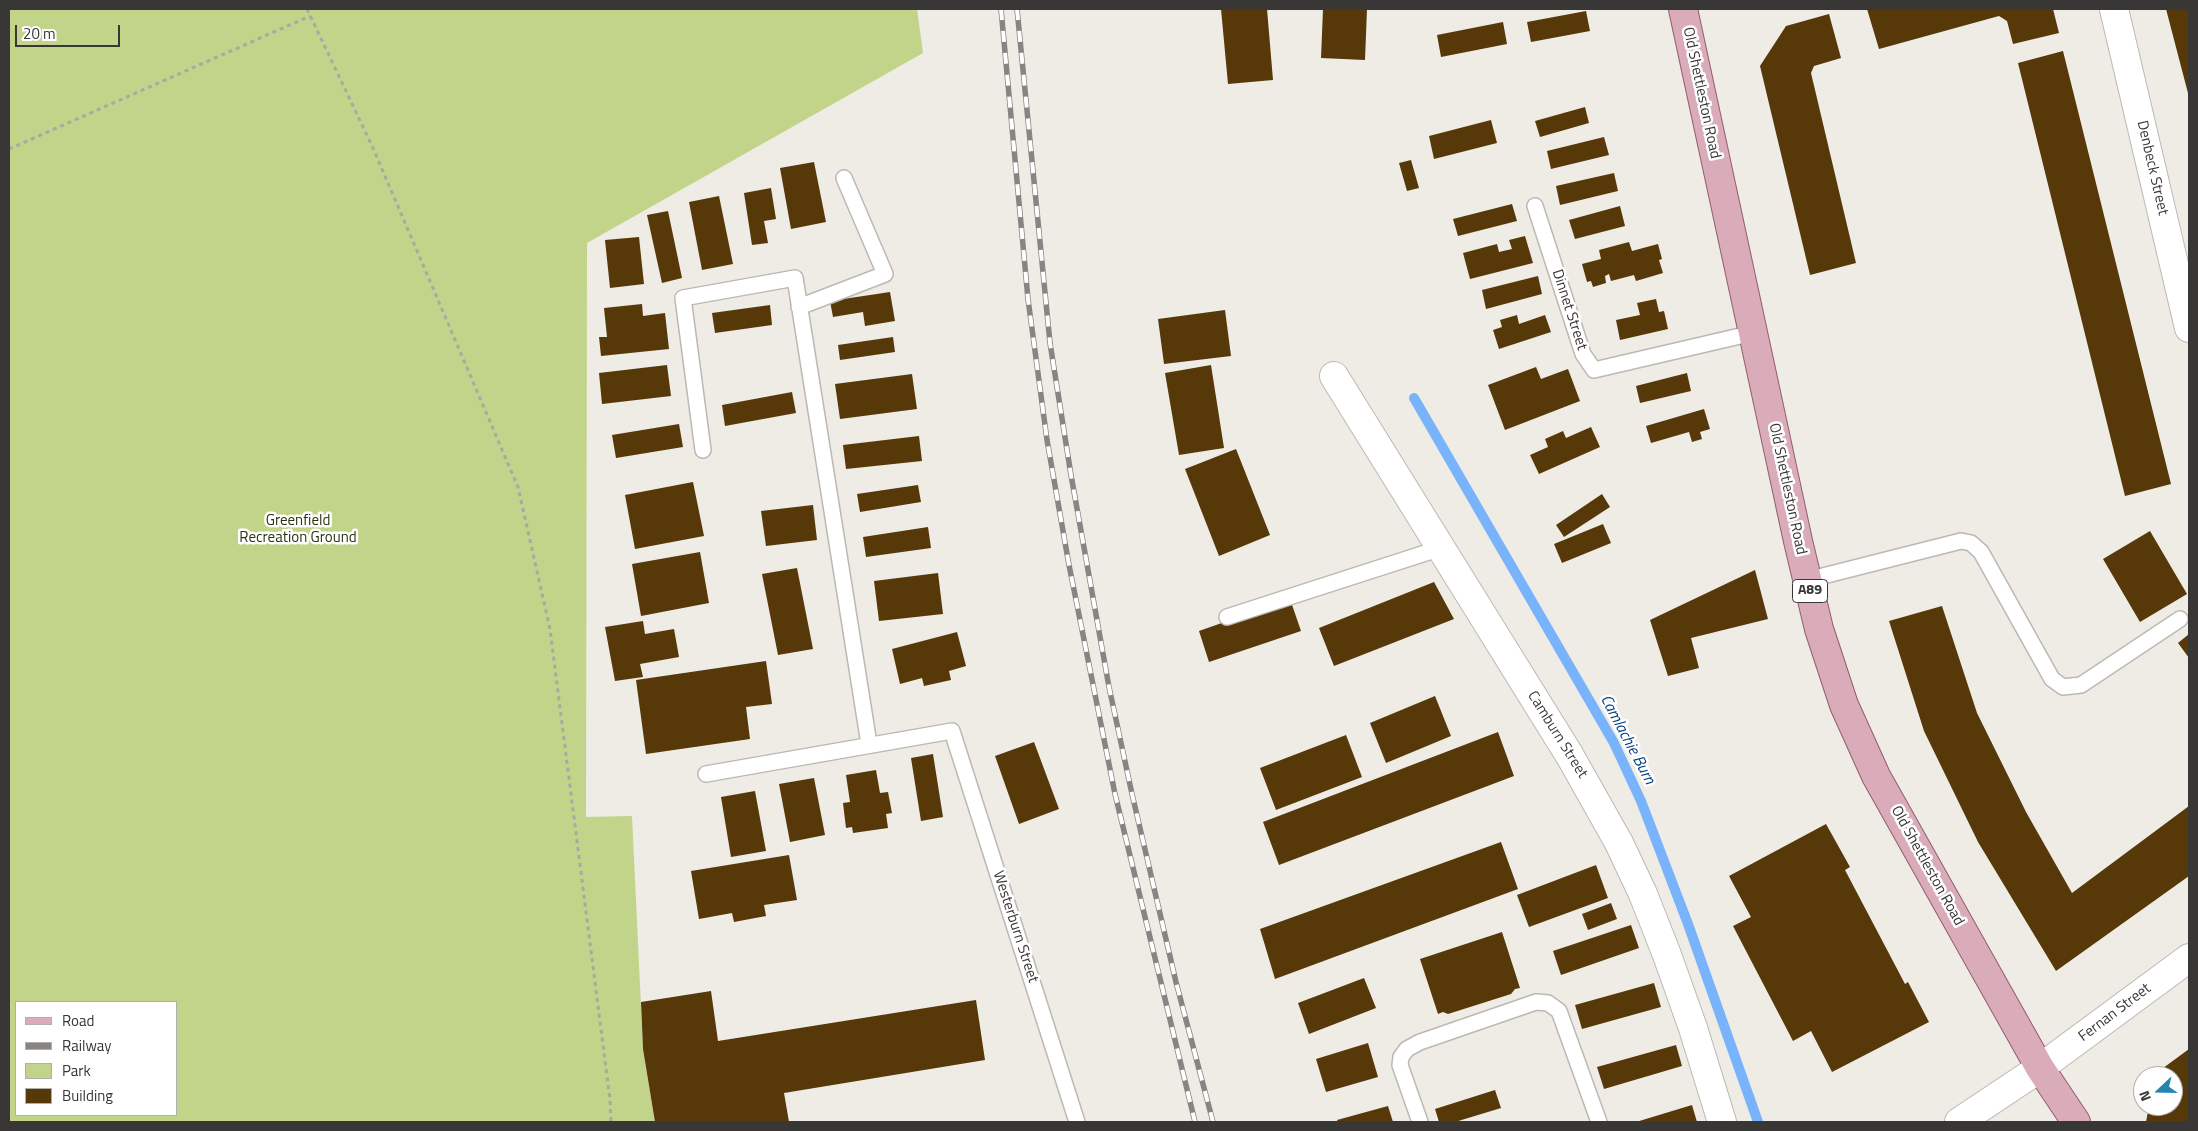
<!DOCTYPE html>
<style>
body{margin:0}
#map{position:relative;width:2198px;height:1131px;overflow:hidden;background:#efebe5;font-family:"Titillium Web",sans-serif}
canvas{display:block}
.frame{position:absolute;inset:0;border:10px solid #393735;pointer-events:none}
.legend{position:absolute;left:15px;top:1001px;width:162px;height:115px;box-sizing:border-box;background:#fff;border:1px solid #b0afae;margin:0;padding:6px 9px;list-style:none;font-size:15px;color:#393735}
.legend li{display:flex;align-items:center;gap:10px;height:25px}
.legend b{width:25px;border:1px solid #b0afae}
.north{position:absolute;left:2133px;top:1066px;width:50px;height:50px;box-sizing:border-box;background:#fff;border:1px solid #b0afae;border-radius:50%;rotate:249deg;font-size:14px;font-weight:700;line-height:20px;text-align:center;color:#393735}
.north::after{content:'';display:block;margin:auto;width:18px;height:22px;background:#2684b0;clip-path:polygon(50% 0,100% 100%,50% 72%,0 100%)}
.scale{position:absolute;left:15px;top:25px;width:105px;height:22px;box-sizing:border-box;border:2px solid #393735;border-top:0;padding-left:6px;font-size:15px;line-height:18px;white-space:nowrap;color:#393735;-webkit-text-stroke:4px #fff;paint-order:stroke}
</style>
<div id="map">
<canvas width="2198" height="1131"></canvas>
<div class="frame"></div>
<ul class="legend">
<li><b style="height:6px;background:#daabb9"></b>Road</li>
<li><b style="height:6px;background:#878481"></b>Railway</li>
<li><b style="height:14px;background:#c2d48a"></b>Park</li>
<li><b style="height:14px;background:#563809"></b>Building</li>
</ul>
<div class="north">N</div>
<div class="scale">20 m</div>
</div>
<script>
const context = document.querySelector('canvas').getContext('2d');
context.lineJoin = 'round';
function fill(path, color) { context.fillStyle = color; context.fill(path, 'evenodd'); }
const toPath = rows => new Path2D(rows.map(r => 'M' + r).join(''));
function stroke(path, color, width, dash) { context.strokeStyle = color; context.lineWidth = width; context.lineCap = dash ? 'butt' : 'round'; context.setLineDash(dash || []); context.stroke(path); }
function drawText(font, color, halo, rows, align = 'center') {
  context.font = font + ' "Titillium Web",sans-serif'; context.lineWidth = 5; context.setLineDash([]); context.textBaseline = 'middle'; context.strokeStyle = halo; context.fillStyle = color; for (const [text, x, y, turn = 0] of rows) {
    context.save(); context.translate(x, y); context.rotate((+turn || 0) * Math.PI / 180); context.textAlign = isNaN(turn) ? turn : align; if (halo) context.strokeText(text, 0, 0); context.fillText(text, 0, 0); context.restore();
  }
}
fill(toPath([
 [9,9,917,9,923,53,587,243,586,817,632,816,643,1049,655,1122,9,1122],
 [16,1002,176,1002,176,1115,16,1115]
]), '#c2d48a');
stroke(toPath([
 [1414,398,1614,743,1641,801,1688,924,1758,1122]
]), '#78b3fb', 10);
fill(toPath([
 [1221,9,1267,9,1273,80,1228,84],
 [1323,9,1367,9,1365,60,1321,58],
 [1867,9,2053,9,2059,33,2013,44,2007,21,1999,16,1879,49],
 [2166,9,2189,9,2189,97],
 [1586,11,1590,31,1531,42,1527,22],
 [1829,14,1841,58,1814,66,1811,73,1856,263,1810,275,1760,66,1786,26],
 [1503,22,1507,44,1441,57,1437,35],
 [2063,51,2171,484,2125,496,2018,63],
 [1585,107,1589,123,1540,137,1535,121],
 [1491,120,1497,143,1434,159,1429,136],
 [1604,137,1609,155,1551,169,1547,151],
 [1411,160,1419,188,1407,191,1399,163],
 [814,162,826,222,791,229,780,168],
 [1614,173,1618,191,1560,205,1556,186],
 [771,188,776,219,764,221,768,243,752,245,744,193],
 [719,196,733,264,702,270,689,202],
 [1512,204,1517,221,1458,236,1453,219],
 [1620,206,1625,226,1575,239,1569,220],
 [668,211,682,278,662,283,647,215],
 [1525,236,1533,263,1470,279,1463,253,1497,244,1499,252,1512,249,1509,240],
 [639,237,644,284,610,288,605,240],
 [1629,242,1632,251,1658,244,1662,259,1659,260,1663,273,1636,281,1634,275,1611,281,1609,274,1605,276,1606,283,1593,287,1591,281,1587,282,1582,264,1601,259,1599,250],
 [1538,276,1542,294,1486,309,1482,290],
 [890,292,895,321,865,326,863,312,833,317,830,301],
 [1656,299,1659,312,1664,311,1668,329,1620,340,1616,320,1640,315,1637,303],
 [642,304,643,316,665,313,669,349,601,356,599,337,607,337,604,308],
 [770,305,772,325,715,333,712,313],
 [1225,310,1231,356,1164,364,1158,319],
 [1517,315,1519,324,1545,315,1551,332,1499,349,1493,330,1502,327,1500,320],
 [893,337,895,352,840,360,838,345],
 [667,365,671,396,602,404,599,373],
 [1211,365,1224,448,1179,455,1165,373],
 [1536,367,1541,379,1568,369,1580,401,1505,430,1488,385],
 [1687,373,1691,391,1640,403,1636,386],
 [912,374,917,409,840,419,835,384],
 [792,392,796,413,725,426,722,405],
 [1704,409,1710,429,1700,432,1702,439,1692,442,1689,432,1651,443,1646,426],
 [679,424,683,447,616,458,612,435],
 [1591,427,1600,447,1539,474,1530,455,1548,447,1545,439,1563,431,1566,438],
 [919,436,922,461,846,469,843,445],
 [1236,449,1270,535,1219,556,1185,469],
 [693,482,704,536,635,549,625,495],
 [918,485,921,502,860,512,857,494],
 [1602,494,1610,507,1564,537,1556,525],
 [813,505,817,540,766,546,761,511],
 [1603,524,1611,543,1562,563,1554,544],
 [928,527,931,548,866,557,863,537],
 [2150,531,2187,594,2140,622,2103,559],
 [700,552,709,603,641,616,632,564],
 [797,568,813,649,778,655,762,574],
 [1755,570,1768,619,1691,638,1699,668,1668,676,1650,620],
 [938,573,943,614,879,621,874,581],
 [1434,582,1454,619,1334,666,1319,628],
 [1290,599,1301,631,1209,662,1199,631],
 [1942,606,1977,713,2026,812,2072,893,2189,806,2189,876,2056,971,1978,842,1924,731,1889,621],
 [643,621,645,634,674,629,679,657,640,664,643,677,615,681,605,627],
 [957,632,966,666,949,671,951,680,924,686,922,678,900,684,892,649],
 [2189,634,2189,658,2178,643],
 [766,661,772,704,746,707,750,739,646,754,636,680],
 [1435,696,1451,736,1386,763,1370,723],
 [1498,732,1514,776,1279,865,1263,822],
 [1346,735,1362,777,1276,810,1260,768],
 [1034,742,1059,809,1019,824,995,756],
 [933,754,943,817,921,821,911,758],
 [876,770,880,793,888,792,892,813,886,814,888,828,853,833,852,827,846,828,843,803,850,802,846,775],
 [814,778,825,835,790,842,779,784],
 [755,791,766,851,731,857,721,797],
 [1826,824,1850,867,1845,870,1905,984,1908,982,1929,1022,1832,1072,1811,1031,1793,1041,1733,926,1751,917,1729,876],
 [1501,842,1518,889,1275,979,1260,929],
 [789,855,797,900,764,905,766,916,734,922,732,913,699,919,691,871],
 [1596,865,1608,898,1529,927,1517,895],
 [1611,903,1617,919,1588,930,1582,914],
 [1631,925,1639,948,1561,975,1553,951],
 [1502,932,1520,988,1515,989,1511,994,1448,1014,1443,1012,1438,1014,1420,959],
 [1364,978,1376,1008,1309,1034,1298,1003],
 [1654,983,1661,1007,1582,1029,1575,1005],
 [711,991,718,1041,976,1000,985,1060,784,1093,789,1122,655,1122,643,1049,641,1002],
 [1368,1043,1378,1077,1326,1092,1316,1059],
 [1676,1045,1682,1066,1604,1089,1597,1067],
 [2189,1049,2189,1122,2146,1122,2149,1106,2173,1106,2173,1076,2155,1076,2155,1074],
 [1495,1090,1501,1108,1455,1122,1439,1122,1435,1109],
 [1692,1105,1697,1122,1636,1122],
 [1388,1106,1393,1122,1338,1122,1337,1120]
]), '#563809');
const lane = toPath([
 [1535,206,1583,354,1594,370,1753,333],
 [799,307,885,274,844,178],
 [703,450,683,298,795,278,869,744],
 [1807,580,1961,541,1971,543,1981,552,2052,679,2063,687,2081,685,2180,619],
 [1227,617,1441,548],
 [706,774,952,731,1077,1122],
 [1420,1122,1400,1065,1401,1057,1407,1049,1420,1042,1536,1002,1548,1003,1559,1011,1599,1122]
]);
const street = toPath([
 [2114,9,2189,328],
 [1334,376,1570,756,1619,843,1643,894,1667,955,1693,1028,1722,1122],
 [2040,1068,2189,958]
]);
const secondary = toPath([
 [1959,1122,2040,1068]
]);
const primary = toPath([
 [1683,9,1798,541,1819,629,1844,705,1876,776,2040,1068,2076,1122]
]);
stroke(lane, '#bcb8b3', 18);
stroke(street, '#bcb8b3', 30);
stroke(secondary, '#bcb8b3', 30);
stroke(primary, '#925e6d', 30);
stroke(toPath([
 [307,9,373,148,518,487,550,629,610,1100,611,1122],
 [9,149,310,16]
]), '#aba7a3', 3, [4, 4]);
stroke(lane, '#fff', 15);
stroke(street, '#fff', 28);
stroke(secondary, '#fff', 28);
stroke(primary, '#daabb9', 28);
const rail = toPath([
 [1001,9,1028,299,1047,440,1069,565,1115,794,1195,1122],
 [1017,9,1050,343,1071,475,1109,687,1132,794,1176,982,1213,1122]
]);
stroke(rail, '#878481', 5.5);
stroke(rail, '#fff', 4, [11]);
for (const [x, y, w] of [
 [1810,591,35]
]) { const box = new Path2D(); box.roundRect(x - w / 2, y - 11.5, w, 23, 4); context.fillStyle = '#fff'; context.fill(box); stroke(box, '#393735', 1); }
drawText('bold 14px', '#393735', null, [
 ["A89",1810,591]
]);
drawText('15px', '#393735', '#fff', [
 ["Old Shettleston Road",1701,93,78],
 ["Denbeck Street",2152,168,77],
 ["Dinnet Street",1569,310,72],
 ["Old Shettleston Road",1787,489,78],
 ["Camburn Street",1557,735,58],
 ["Old Shettleston Road",1927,866,61],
 ["Westerburn Street",1015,927,72],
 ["Fernan Street",2115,1013,-37]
]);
drawText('15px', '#2e360f', '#fff', [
 ["Greenfield",298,521],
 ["Recreation Ground",298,538]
]);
drawText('italic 16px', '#00417f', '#fff', [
 ["Camlachie Burn",1627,740,62]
]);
</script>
